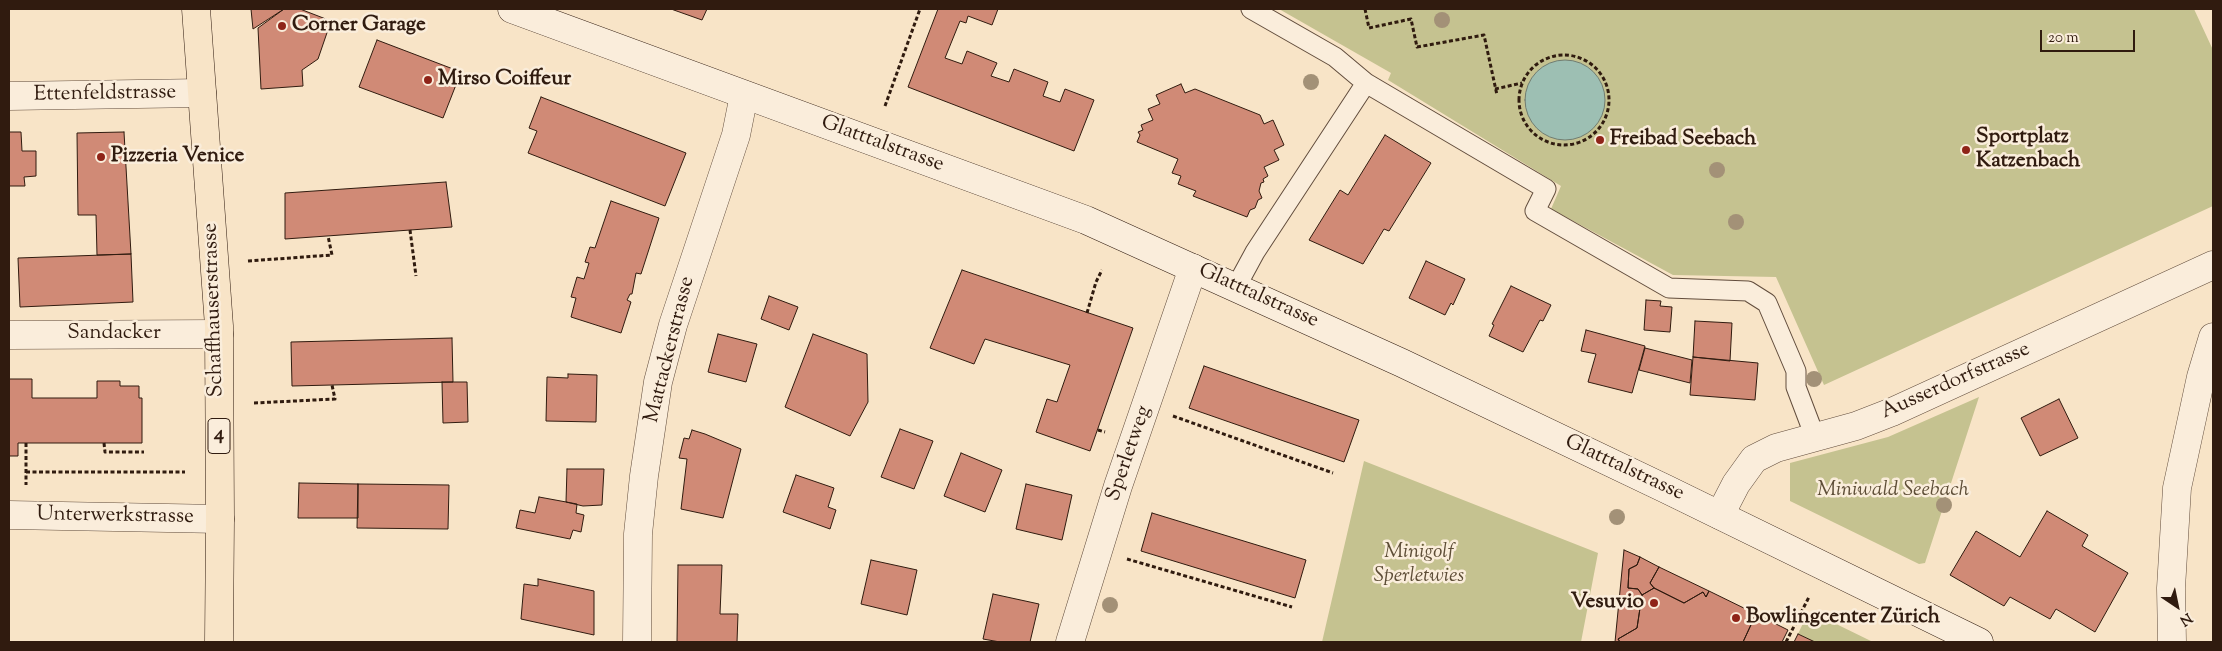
<!DOCTYPE html>
<meta charset="utf-8">
<style>
body{margin:0}
#map{position:relative;width:2222px;height:651px;overflow:hidden;background:#f8e4c7;font-family:"Sorts Mill Goudy",serif}
canvas{display:block}
.frame{position:absolute;inset:0;border:10px solid #301b0f;pointer-events:none}
.north{position:absolute;left:2152px;top:581px;width:50px;height:50px;-webkit-text-stroke:4px #faeddb;paint-order:stroke;rotate:146deg;font-size:14px;font-weight:700;line-height:20px;text-align:center;color:#301b0f}
.north::after{content:'';display:block;margin:auto;width:18px;height:22px;background:#301b0f;clip-path:polygon(50% 0,100% 100%,50% 72%,0 100%)}
.scale{position:absolute;left:2040px;top:30px;width:95px;height:22px;box-sizing:border-box;border:2px solid #301b0f;border-top:0;padding-left:6px;font-size:15px;line-height:18px;white-space:nowrap;color:#301b0f;-webkit-text-stroke:4px #faeddb;paint-order:stroke}
</style>
<div id="map">
<canvas width="2222" height="651"></canvas>
<div class="frame"></div>
<div class="north">N</div>
<div class="scale">20 m</div>
</div>
<script>
const context = document.querySelector('canvas').getContext('2d');
context.lineJoin = 'round';
function fill(path, color) { context.fillStyle = color; context.fill(path, 'evenodd'); }
const toPath = rows => new Path2D(rows.map(r => 'M' + r).join(''));
function stroke(path, color, width, dash) { context.strokeStyle = color; context.lineWidth = width; context.lineCap = dash ? 'butt' : 'round'; context.setLineDash(dash || []); context.stroke(path); }
function drawText(font, color, halo, rows, align = 'center') {
  context.font = font + ' "Sorts Mill Goudy",serif'; context.lineWidth = 5; context.setLineDash([]); context.textBaseline = 'middle'; context.strokeStyle = halo; context.fillStyle = color; for (const [text, x, y, turn = 0] of rows) {
    context.save(); context.translate(x, y); context.rotate((+turn || 0) * Math.PI / 180); context.textAlign = isNaN(turn) ? turn : align; if (halo) context.strokeText(text, 0, 0); context.fillText(text, 0, 0); context.restore();
  }
}
fill(toPath([
 [1279,9,2194,9,2213,50,2213,206,1824,385,1776,277,1673,275,1551,209,1561,186,1388,80,1391,73],
 [1979,397,1925,563,1919,564,1790,501,1790,463,1888,437],
 [1364,461,1598,553,1581,642,1322,642],
 [1805,619,1816,623,1818,619,1824,621,1828,620,1873,642,1815,642,1798,634]
]), '#c5c290');
const water = toPath([
 '1525 100a40 40 0 1 1 80 0a40 40 0 1 1-80 0Z'
]);
fill(water, '#9dbfb3');
stroke(water, '#717d71', 1);
const building = toPath([
 [251,9,284,9,253,29,251,9],
 [284,9,300,9,331,21,318,59,302,70,303,86,261,89,258,28,284,9],
 [671,9,707,9,702,20,671,9],
 [938,9,998,9,992,25,968,16,966,23,960,21,945,58,962,64,967,51,997,63,991,76,1009,82,1014,69,1048,82,1043,96,1060,102,1065,89,1094,100,1074,151,908,87,938,9],
 [377,40,461,72,443,118,359,87,377,40],
 [1181,84,1185,93,1195,89,1260,115,1264,124,1273,120,1284,145,1274,150,1279,160,1264,167,1268,176,1263,179,1264,182,1261,183,1259,191,1262,198,1258,200,1255,208,1250,210,1247,217,1193,196,1196,191,1178,184,1181,176,1172,173,1178,159,1137,142,1140,135,1138,132,1143,130,1141,125,1153,120,1148,109,1160,104,1156,95,1181,84],
 [541,97,686,153,665,206,528,153,537,131,529,128,541,97],
 [9,132,21,132,22,151,36,151,36,176,24,177,25,186,9,186,9,132],
 [124,132,131,254,97,255,96,215,78,215,77,133,124,132],
 [1385,135,1431,163,1389,231,1384,229,1363,264,1309,240,1340,190,1348,195,1385,135],
 [446,182,452,227,285,239,285,193,446,182],
 [611,201,659,218,641,274,636,273,632,294,630,294,627,300,631,302,621,333,571,317,576,298,571,297,577,277,584,279,589,263,585,262,590,247,595,248,611,201],
 [131,254,133,302,20,307,18,258,131,254],
 [1426,261,1465,279,1453,305,1451,303,1445,315,1409,298,1426,261],
 [962,270,1133,328,1090,451,1036,432,1047,399,1057,402,1070,365,985,339,974,364,930,348,962,270],
 [1511,286,1551,305,1543,321,1540,320,1523,352,1489,336,1494,325,1492,324,1511,286],
 [769,296,798,307,789,330,761,319,769,296],
 [1646,300,1661,301,1660,306,1672,307,1670,332,1644,330,1646,300],
 [1695,321,1732,323,1730,361,1693,357,1695,321],
 [1586,330,1645,346,1632,393,1588,382,1596,354,1581,351,1586,330],
 [718,334,757,344,746,382,708,372,718,334],
 [813,334,867,354,868,402,850,436,785,407,813,334],
 [452,338,453,382,292,386,291,342,452,338],
 [1645,348,1692,360,1690,383,1639,370,1645,348],
 [1693,357,1758,363,1755,400,1690,395,1693,357],
 [1204,366,1359,420,1344,462,1189,408,1204,366],
 [568,374,597,375,596,422,546,421,547,377,568,378,568,374],
 [9,379,32,379,32,398,97,398,97,381,120,381,120,386,139,386,139,398,142,398,142,443,18,443,18,456,9,456,9,379],
 [442,382,467,382,468,422,443,423,442,382],
 [2059,399,2078,438,2040,456,2021,418,2059,399],
 [900,429,933,441,914,489,881,477,900,429],
 [692,430,705,434,741,449,723,518,681,509,687,459,679,458,684,438,689,439,692,430],
 [961,453,1002,470,985,512,944,496,961,453],
 [567,469,604,469,602,505,583,506,566,502,567,469],
 [796,475,834,488,828,507,836,510,830,529,783,512,796,475],
 [299,483,358,484,358,518,298,518,299,483],
 [358,484,449,485,448,529,357,528,358,484],
 [1026,484,1072,495,1062,540,1016,529,1026,484],
 [539,497,577,504,576,513,584,515,581,532,573,530,570,539,516,528,520,510,535,513,539,497],
 [2047,511,2088,535,2082,546,2128,573,2095,632,2056,609,2050,619,2010,597,2004,606,1950,575,1976,531,2020,557,2047,511],
 [1152,513,1306,560,1295,598,1141,551,1152,513],
 [1624,550,1640,557,1637,565,1629,569,1628,588,1638,589,1642,595,1637,628,1618,639,1620,642,1615,642,1624,550],
 [1640,557,1659,567,1650,583,1654,588,1642,595,1638,589,1628,588,1629,569,1637,565,1640,557],
 [871,560,917,570,907,615,861,604,871,560],
 [678,565,722,565,720,614,738,614,737,642,677,642,678,565],
 [1659,567,1709,591,1706,597,1703,592,1684,603,1654,588,1650,583,1659,567],
 [538,579,594,591,594,635,521,619,524,584,538,586,538,579],
 [1654,588,1684,603,1703,592,1706,597,1709,591,1756,614,1743,642,1620,642,1618,639,1637,628,1642,595,1654,588],
 [993,594,1039,604,1030,642,1000,642,983,639,993,594],
 [1756,614,1788,630,1782,642,1743,642,1756,614],
 [1798,634,1815,642,1794,642,1798,634]
]);
fill(building, '#d08a76');
stroke(building, '#301b0f', 1);
const lane = toPath([
 [1251,9,1335,57,1366,83,1546,189,1535,211,1669,288,1748,291,1767,303,1796,371,1796,387,1815,437],
 [1236,287,1255,252,1366,83]
]);
const street = toPath([
 [9,96,202,93],
 [9,335,219,334],
 [9,515,220,519],
 [1720,515,1736,484,1754,459,1776,448,1856,426,1892,412,2213,265],
 [637,642,638,534,644,476,658,382,673,325,736,135,744,95],
 [1070,642,1118,486,1193,268],
 [2172,642,2171,588,2177,488,2201,377,2213,337]
]);
const secondary = toPath([
 [512,9,1086,220,1402,363,1666,489,1979,642]
]);
const primary = toPath([
 [196,9,219,326,220,519,219,642]
]);
stroke(lane, '#624d3d', 21);
stroke(street, '#624d3d', 29);
stroke(secondary, '#301b0f', 29);
stroke(primary, '#301b0f', 29);
stroke(toPath([
 [1365,9,1369,28,1411,19,1417,47,1484,35,1497,95],
 '1519 100a45 45 0 1 1 90 0a45 45 0 1 1-90 0Z',
 [1495,89,1522,83],
 [885,106,920,9],
 [410,230,416,276],
 [248,261,332,255,328,236],
 [1087,313,1096,282,1102,270],
 [254,403,335,399,332,385],
 [1173,416,1333,473],
 [1098,430,1105,432],
 [26,443,26,485],
 [104,443,105,452,144,452],
 [26,472,185,472],
 [1127,559,1292,607],
 [1786,642,1809,597]
]), '#301b0f', 3, [4, 2.5]);
stroke(lane, '#faeddb', 19);
stroke(street, '#faeddb', 28);
stroke(secondary, '#faeddb', 28);
stroke(primary, '#f8e4c7', 28);
context.fillStyle = '#a39177';
for (const [x, y] of [
 [1442,20],
 [1311,82],
 [1717,170],
 [1736,222],
 [1814,379],
 [1944,505],
 [1617,517],
 [1110,605]
]) { context.beginPath(); context.arc(x, y, 8, 0, 2 * Math.PI); context.fill(); }
for (const [x, y, r, color] of [
 [282,26,5,"#8f2418"],
 [428,80,5,"#8f2418"],
 [1600,140,5,"#8f2418"],
 [1966,150,5,"#8f2418"],
 [101,157,5,"#8f2418"],
 [1654,603,5,"#8f2418"],
 [1736,618,5,"#8f2418"]
]) { const dot = new Path2D(); dot.arc(x, y, r, 0, 2 * Math.PI); context.fillStyle = color; context.fill(dot); stroke(dot, '#faeddb', 2); }
for (const [x, y, w] of [
 [219,436,22]
]) { const box = new Path2D(); box.roundRect(x - w / 2, y - 17.5, w, 35, 4); context.fillStyle = '#faeddb'; context.fill(box); stroke(box, '#301b0f', 1); }
drawText('bold 20px', '#301b0f', null, [
 ["4",219,436]
]);
drawText('bold 21px', '#301b0f', '#faeddb', [
 ["Corner Garage",292,26],
 ["Mirso Coiffeur",438,80],
 ["Sportplatz",1976,138],
 ["Katzenbach",1976,162],
 ["Freibad Seebach",1610,140],
 ["Pizzeria Venice",111,157],
 ["Vesuvio",1644,603,"right"],
 ["Bowlingcenter Zürich",1746,618]
], 'left');
drawText('21px', '#301b0f', '#faeddb', [
 ["Ettenfeldstrasse",105,95,-1],
 ["Glatttalstrasse",882,145,20],
 ["Glatttalstrasse",1258,297,24],
 ["Schaffhauserstrasse",215,310,-92],
 ["Sandacker",114,334],
 ["Mattackerstrasse",671,350,-76],
 ["Ausserdorfstrasse",1956,382,-24],
 ["Sperletweg",1130,454,-71],
 ["Glatttalstrasse",1624,469,25],
 ["Unterwerkstrasse",115,517,1]
]);
drawText('italic 21px', '#5d4d36', '#faeddb', [
 ["Miniwald Seebach",1893,491],
 ["Minigolf",1419,553],
 ["Sperletwies",1419,577]
]);
</script>
